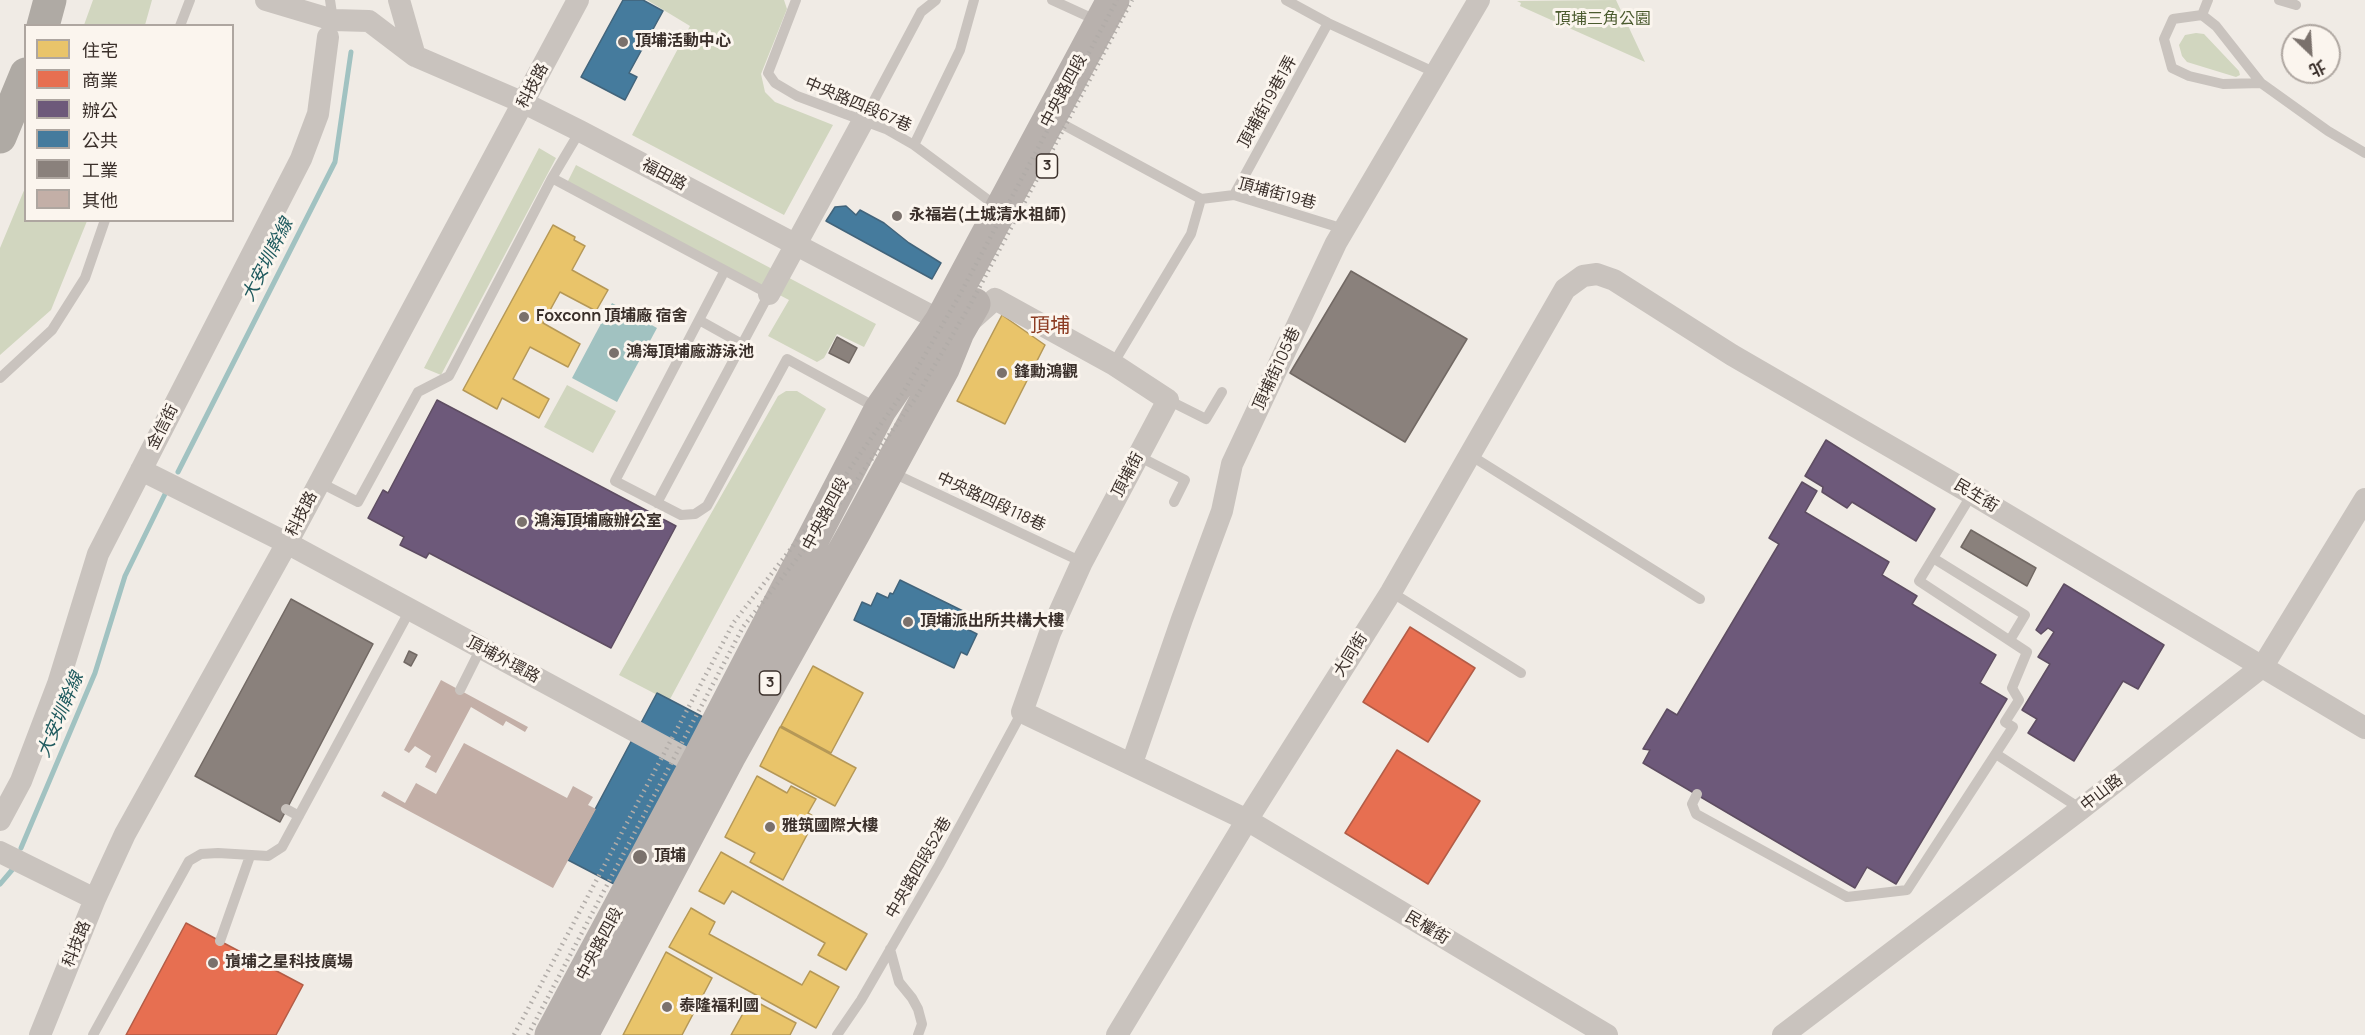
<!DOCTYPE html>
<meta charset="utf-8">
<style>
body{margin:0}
#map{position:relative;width:2365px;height:1035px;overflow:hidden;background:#f0ebe5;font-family:Manrope,"Noto Sans TC",sans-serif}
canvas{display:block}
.legend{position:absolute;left:24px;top:24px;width:210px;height:198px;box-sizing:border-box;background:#fbf5ee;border:2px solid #aea6a0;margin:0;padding:8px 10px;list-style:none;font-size:18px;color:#3b302b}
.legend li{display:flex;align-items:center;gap:12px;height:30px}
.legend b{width:30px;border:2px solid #aea6a0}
.north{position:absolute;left:2281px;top:24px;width:60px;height:60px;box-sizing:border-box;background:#fbf5ee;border:2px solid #aea6a0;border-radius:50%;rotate:155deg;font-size:16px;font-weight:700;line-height:24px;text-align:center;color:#3b302b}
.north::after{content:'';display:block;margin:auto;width:21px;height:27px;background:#7a716c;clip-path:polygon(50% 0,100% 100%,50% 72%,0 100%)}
</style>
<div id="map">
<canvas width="2365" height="1035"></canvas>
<ul class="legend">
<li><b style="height:16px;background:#e9c46a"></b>住宅</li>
<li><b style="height:16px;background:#e76f51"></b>商業</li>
<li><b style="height:16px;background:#6d597a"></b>辦公</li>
<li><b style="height:16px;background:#457b9d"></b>公共</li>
<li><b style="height:16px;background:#8a817c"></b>工業</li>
<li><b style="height:16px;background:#c3afa7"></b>其他</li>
</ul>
<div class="north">北</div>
</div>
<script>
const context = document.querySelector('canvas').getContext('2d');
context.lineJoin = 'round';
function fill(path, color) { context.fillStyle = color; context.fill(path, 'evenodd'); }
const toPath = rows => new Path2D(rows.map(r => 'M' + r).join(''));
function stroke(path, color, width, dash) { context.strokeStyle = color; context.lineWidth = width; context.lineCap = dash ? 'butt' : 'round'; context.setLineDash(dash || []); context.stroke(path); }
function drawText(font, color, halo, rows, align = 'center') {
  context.font = font + ' Manrope,"Noto Sans TC",sans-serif'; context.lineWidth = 6; context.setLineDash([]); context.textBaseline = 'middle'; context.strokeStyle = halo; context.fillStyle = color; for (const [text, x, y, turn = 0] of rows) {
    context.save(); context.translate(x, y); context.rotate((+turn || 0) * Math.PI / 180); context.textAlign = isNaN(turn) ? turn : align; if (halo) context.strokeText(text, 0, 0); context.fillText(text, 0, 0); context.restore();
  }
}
fill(toPath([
 [93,0,152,0,145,25,84,25],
 [647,0,784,0,787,9,761,74,765,92,775,102,833,125,784,215,632,135,690,26],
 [1616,0,1645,62,1520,6,1521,3,1517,1],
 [2196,33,2204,34,2239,71,2240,75,2236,77,2187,62,2182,56,2179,45,2185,35],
 [539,148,556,158,441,375,424,368],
 [576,165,876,324,864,347,837,334,824,358,817,362,768,336,789,300,567,183],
 [25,188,26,220,87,221,51,310,0,355,0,248],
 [567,385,616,411,593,453,544,427],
 [786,391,797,391,826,409,669,701,619,675,778,396]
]), '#d1d6bf');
fill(toPath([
 [612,303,657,328,617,402,572,378]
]), '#a1c2c1');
const homes = toPath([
 [553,225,575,237,574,240,585,246,572,270,608,290,596,311,560,292,543,323,580,344,568,367,530,347,513,379,549,399,539,418,502,398,497,409,463,390,553,225],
 [1002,315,1045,345,1005,424,957,401,1002,315],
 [813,666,863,693,831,753,781,726,813,666],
 [780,727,856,768,835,806,760,766,780,727],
 [757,776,787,793,791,786,816,799,808,813,816,818,783,880,750,862,755,853,725,837,757,776],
 [721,852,867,934,846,970,818,955,825,943,732,891,724,904,699,891,721,852],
 [691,908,715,922,709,934,802,985,810,971,839,987,816,1028,669,947,691,908],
 [666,952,712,978,682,1035,623,1035,666,952],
 [751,999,796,1023,790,1035,731,1035,751,999]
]);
fill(homes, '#e9c46a');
stroke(homes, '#b59857', 1.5);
const shops = toPath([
 [1410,627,1475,668,1428,742,1363,702,1410,627],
 [1397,750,1480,801,1428,884,1345,833,1397,750],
 [186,923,303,985,276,1035,126,1035,186,923]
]);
fill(shops, '#e76f51');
stroke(shops, '#b35c46', 1.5);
const offices = toPath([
 [437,400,676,526,611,648,429,553,426,558,400,545,404,537,368,518,383,490,388,493,437,400],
 [1826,440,1935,509,1916,541,1852,502,1847,508,1822,492,1823,487,1805,476,1826,440],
 [1802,482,1817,491,1805,512,1889,562,1882,575,1917,596,1912,604,1996,655,1980,683,2007,699,1896,884,1867,867,1855,888,1643,763,1650,750,1643,749,1667,709,1677,715,1779,544,1769,538,1802,482],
 [2064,584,2164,645,2138,689,2123,681,2074,761,2028,733,2037,719,2022,710,2050,664,2038,657,2054,632,2048,628,2041,634,2036,630,2064,584]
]);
fill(offices, '#6d597a');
stroke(offices, '#5e4d62', 1.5);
const public = toPath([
 [623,0,643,0,663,11,629,73,637,77,625,100,581,77,623,0],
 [846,206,856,215,860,210,884,223,909,243,941,263,932,279,826,221,835,207,846,206],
 [900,580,963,611,957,624,977,634,967,655,961,652,954,668,854,620,862,602,871,606,877,593,888,598,890,593,893,594,900,580],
 [657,693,730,731,641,898,568,860,657,693]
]);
fill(public, '#457b9d');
stroke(public, '#42647b', 1.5);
const industry = toPath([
 [1351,271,1467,339,1405,442,1290,373,1351,271],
 [837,337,857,348,849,363,829,353,837,337],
 [1971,530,2036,568,2027,586,1961,547,1971,530],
 [291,599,373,644,280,822,195,776,291,599],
 [409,651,417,655,411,666,404,662,409,651]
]);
fill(industry, '#8a817c');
stroke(industry, '#726964', 1.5);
stroke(toPath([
 [178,472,335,162,351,52],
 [21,848,95,673,125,576,166,492],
 [0,884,12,870]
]), '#a1c2c1', 5);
fill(toPath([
 [441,680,528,727,525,732,506,721,503,726,471,707,436,773,425,767,431,756,415,746,409,753,404,750],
 [464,743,567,798,573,786,593,797,588,805,596,809,553,888,381,796,384,791,405,803,416,783,436,794]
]), '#c3afa7');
stroke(toPath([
 [330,0,333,20],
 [796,0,768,73,775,83,797,96,886,129,914,145,999,208],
 [1052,0,1098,21],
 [1286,0,1328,23,1436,73],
 [2279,0,2296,5],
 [2202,15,2208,0],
 [180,26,190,0],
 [2261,83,2223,84,2189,76,2172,68,2164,39,2173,19,2202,15,2216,26,2261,83,2328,131,2365,153],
 [1053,119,1201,199,1191,234,1113,364],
 [863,121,921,12,936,0],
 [914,145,960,50,974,0],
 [552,178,580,131],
 [1234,195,1328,23],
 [1201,199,1234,195,1344,229],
 [724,272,615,481,681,515,695,514,707,506,787,359,877,408],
 [699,320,742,344],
 [0,378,52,330,85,278,105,220],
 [1168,400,1206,419,1222,392],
 [1470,455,1700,599],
 [1138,456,1185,480,1174,502],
 [891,472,1082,562],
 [319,482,358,502,418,392,449,376,552,178,769,294,657,503],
 [1933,558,2025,615,2010,640],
 [1391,592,1521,673],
 [460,690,481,648],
 [1996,754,2081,809],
 [1697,794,1692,804,1696,814,1847,897,1907,890,2013,727,2005,722,2019,700,2012,688,2027,652,1919,581,1972,494],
 [286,809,299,816],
 [220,941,250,856],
 [890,949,899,982,912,998,918,1009,922,1024,918,1035],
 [93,1035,189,861,201,854,218,853,268,856,282,847,410,610],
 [837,1035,861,1000,939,865,1022,712]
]), '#c9c3be', 10);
stroke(toPath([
 [266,0,333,20,369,21,415,56],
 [399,0,415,56,524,103,580,131,941,321,958,332,995,299,1113,364,1168,400,1082,562,1050,633,1022,712,1247,820,1607,1035],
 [769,294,863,121],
 [141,470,287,543,707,770],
 [1132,763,1182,619,1222,511,1232,464,1336,243,1479,0],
 [0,820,21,781,58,684,98,554,301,159,318,114,328,37],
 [0,852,95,899],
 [40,1035,95,899,125,834,287,543,578,0],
 [1117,1035,1247,820,1391,592,1565,289,1583,276,1597,274,1614,280,1732,355,1972,494,2365,728],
 [1783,1035,2081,809,2263,666,2365,499]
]), '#c9c3be', 22);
stroke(toPath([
 [551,1035,696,764,880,410,941,321,1113,0],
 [582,1035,729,757,854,533,943,369,958,332,974,304]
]), '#b8b1ad', 33);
stroke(toPath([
 [43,26,50,0],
 [0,137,26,74]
]), '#afaaa4', 33);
stroke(toPath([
 [514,1035,734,622,821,510,904,391,958,298,1117,0],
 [528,1035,743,627,830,517,915,399,970,305,1132,0]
]), '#b1aca8', 4.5, [1.5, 4.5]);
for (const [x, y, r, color] of [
 [623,42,6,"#7a716c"],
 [897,216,6,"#7a716c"],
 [524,317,6,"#7a716c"],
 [614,353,6,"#7a716c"],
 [1002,373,6,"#7a716c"],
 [522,522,6,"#7a716c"],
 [908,622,6,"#7a716c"],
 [770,827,6,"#7a716c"],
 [640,857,8,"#7a716c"],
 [213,963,6,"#7a716c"],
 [667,1007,6,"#7a716c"]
]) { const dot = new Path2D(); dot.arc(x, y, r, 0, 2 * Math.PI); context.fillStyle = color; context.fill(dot); stroke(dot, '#fbf5ee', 2); }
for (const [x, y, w] of [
 [1047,166,21],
 [770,683,21]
]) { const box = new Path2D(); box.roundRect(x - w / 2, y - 12, w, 24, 4.5); context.fillStyle = '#fbf5ee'; context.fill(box); stroke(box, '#3b302b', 1.5); }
drawText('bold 15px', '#3b302b', null, [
 ["3",1047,166],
 ["3",770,683]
]);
drawText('16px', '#4a5a2e', '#fbf5ee', [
 ["頂埔三角公園",1603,20]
]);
drawText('bold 16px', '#3b302b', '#fbf5ee', [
 ["頂埔活動中心",635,42],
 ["永福岩(土城清水祖師)",909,216],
 ["Foxconn 頂埔廠 宿舍",536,317],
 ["鴻海頂埔廠游泳池",626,353],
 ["鋒勳鴻觀",1014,373],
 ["鴻海頂埔廠辦公室",534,522],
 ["頂埔派出所共構大樓",920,622],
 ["雅筑國際大樓",782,827],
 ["頂埔",654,857],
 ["嵿埔之星科技廣場",225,963],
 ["泰隆福利國",679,1007]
], 'left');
drawText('16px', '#3b302b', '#fbf5ee', [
 ["科技路",533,86,-62],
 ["中央路四段",1064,91,-62],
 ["頂埔街19巷1弄",1268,102,-61],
 ["中央路四段67巷",858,105,23],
 ["福田路",664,175,28],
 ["頂埔街19巷",1277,194,15],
 ["頂埔街105巷",1277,369,-65],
 ["金信街",163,427,-63],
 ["頂埔街",1128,475,-62],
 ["民生街",1976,496,31],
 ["中央路四段118巷",991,502,25],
 ["科技路",302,514,-63],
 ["中央路四段",826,514,-62],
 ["大同街",1351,655,-58],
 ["頂埔外環路",503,660,28],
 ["中山路",2102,793,-38],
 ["中央路四段52巷",919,868,-60],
 ["民權街",1427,928,31],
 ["科技路",77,944,-68],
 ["中央路四段",600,944,-62]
]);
drawText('italic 18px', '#1f5a5e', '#fbf5ee', [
 ["大安圳幹線",268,260,-63],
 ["大安圳幹線",61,715,-67]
]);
drawText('20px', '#8c3b22', '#fbf5ee', [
 ["頂埔",1050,326]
]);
</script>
